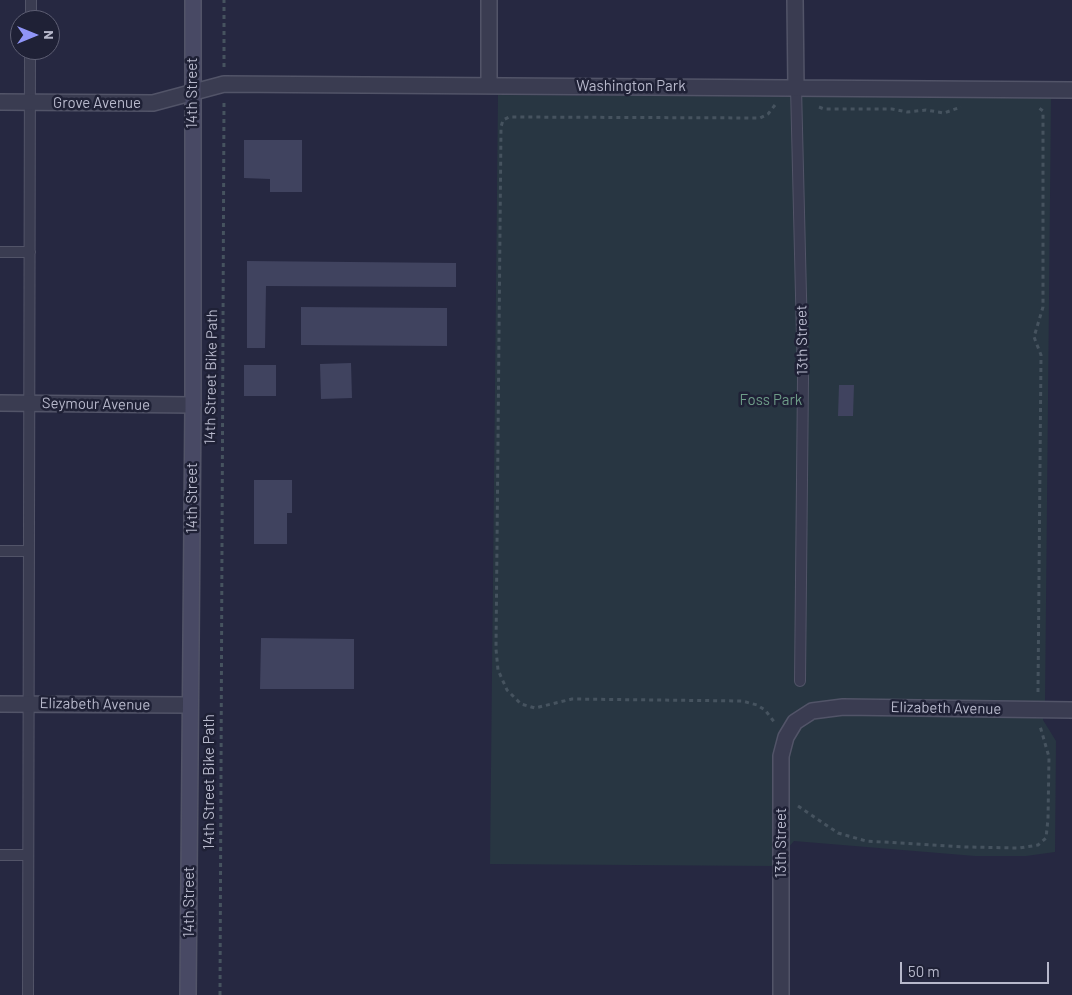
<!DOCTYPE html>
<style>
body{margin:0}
#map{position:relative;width:1072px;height:995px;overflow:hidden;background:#262841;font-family:Barlow,sans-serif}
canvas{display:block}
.north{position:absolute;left:10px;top:10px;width:50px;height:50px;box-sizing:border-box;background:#1f2136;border:1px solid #5c5d72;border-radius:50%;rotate:90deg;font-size:14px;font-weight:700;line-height:20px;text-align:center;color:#b7b8cb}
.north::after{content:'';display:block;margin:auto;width:18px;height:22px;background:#9095f7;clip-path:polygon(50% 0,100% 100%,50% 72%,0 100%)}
.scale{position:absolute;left:900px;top:962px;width:149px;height:22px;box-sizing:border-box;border:2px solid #b7b8cb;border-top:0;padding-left:6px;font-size:15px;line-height:18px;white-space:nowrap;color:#b7b8cb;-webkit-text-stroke:4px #1f2136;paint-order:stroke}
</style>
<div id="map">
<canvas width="1072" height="995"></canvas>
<div class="north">N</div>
<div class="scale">50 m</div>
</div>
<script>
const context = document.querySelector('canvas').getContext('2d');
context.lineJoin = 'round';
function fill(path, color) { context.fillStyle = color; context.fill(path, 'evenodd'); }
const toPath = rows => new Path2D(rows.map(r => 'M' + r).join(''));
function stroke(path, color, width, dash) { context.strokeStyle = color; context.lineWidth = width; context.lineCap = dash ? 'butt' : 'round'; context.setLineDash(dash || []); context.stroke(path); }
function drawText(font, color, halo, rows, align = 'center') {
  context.font = font + ' Barlow,sans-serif'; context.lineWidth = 5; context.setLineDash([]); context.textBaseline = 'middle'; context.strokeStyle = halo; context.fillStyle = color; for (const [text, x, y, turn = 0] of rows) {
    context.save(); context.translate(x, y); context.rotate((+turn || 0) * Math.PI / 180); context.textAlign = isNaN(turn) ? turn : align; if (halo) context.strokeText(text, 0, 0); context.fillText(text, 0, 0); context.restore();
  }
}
fill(toPath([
 [498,95,1051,98,1045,703,1043,720,1056,741,1055,852,1026,856,975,856,794,841,772,866,490,864]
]), '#283642');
fill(toPath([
 [244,140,302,140,302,192,270,192,270,179,244,178],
 [247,261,456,263,456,287,266,286,265,348,247,348],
 [301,307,447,308,447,346,301,345],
 [351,363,352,398,321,399,320,364],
 [244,365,276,365,276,396,244,396],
 [839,385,854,385,853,416,838,416],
 [254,480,292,480,292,513,287,513,287,544,254,544],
 [261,638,354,639,354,689,260,689]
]), '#40435f');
const lane = toPath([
 [31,20,31,0],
 [796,87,803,379,800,681],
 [0,252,30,252],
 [0,551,29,551],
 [0,855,28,855],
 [28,995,30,50]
]);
const street = toPath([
 [795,0,796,87],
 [489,86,489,0],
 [0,102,153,103,224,84,1072,90],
 [0,403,193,405],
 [0,704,190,705],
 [781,995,781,756,786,737,795,722,812,711,843,707,1072,710]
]);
const secondary = toPath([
 [188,995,193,405,193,0]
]);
stroke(lane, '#525468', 12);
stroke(street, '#525468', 18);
stroke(secondary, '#525468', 18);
stroke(toPath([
 [224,67,224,0],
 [775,105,768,114,760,118,509,117,503,120,501,127,496,649,498,670,507,690,521,704,535,708,572,699,742,701,757,705,765,710,775,723],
 [819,107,824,109,892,109,907,112,926,110,944,113,961,107],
 [1038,692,1041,355,1034,337,1043,307,1043,111,1039,108],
 [798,806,838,833,866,841,966,847,1019,848,1038,845,1046,838,1048,819,1049,757,1040,726],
 [220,995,224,101]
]), '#46535f', 3, [4, 4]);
stroke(lane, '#3a3c51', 10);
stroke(street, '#3a3c51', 15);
stroke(secondary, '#484964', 15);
drawText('15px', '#b7b8cb', '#1f2136', [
 ["Washington Park",631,86],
 ["14th Street",192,93,-90],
 ["Grove Avenue",97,103],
 ["13th Street",802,340,-91],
 ["14th Street Bike Path",211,377,-89],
 ["Seymour Avenue",96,404,1],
 ["14th Street",192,498,-90],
 ["Elizabeth Avenue",95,704,1],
 ["Elizabeth Avenue",946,708,1],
 ["14th Street Bike Path",209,782,-90],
 ["13th Street",781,843,-90],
 ["14th Street",189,902,-90]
]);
drawText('15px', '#6e9c88', '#1f2136', [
 ["Foss Park",771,400]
]);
</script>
